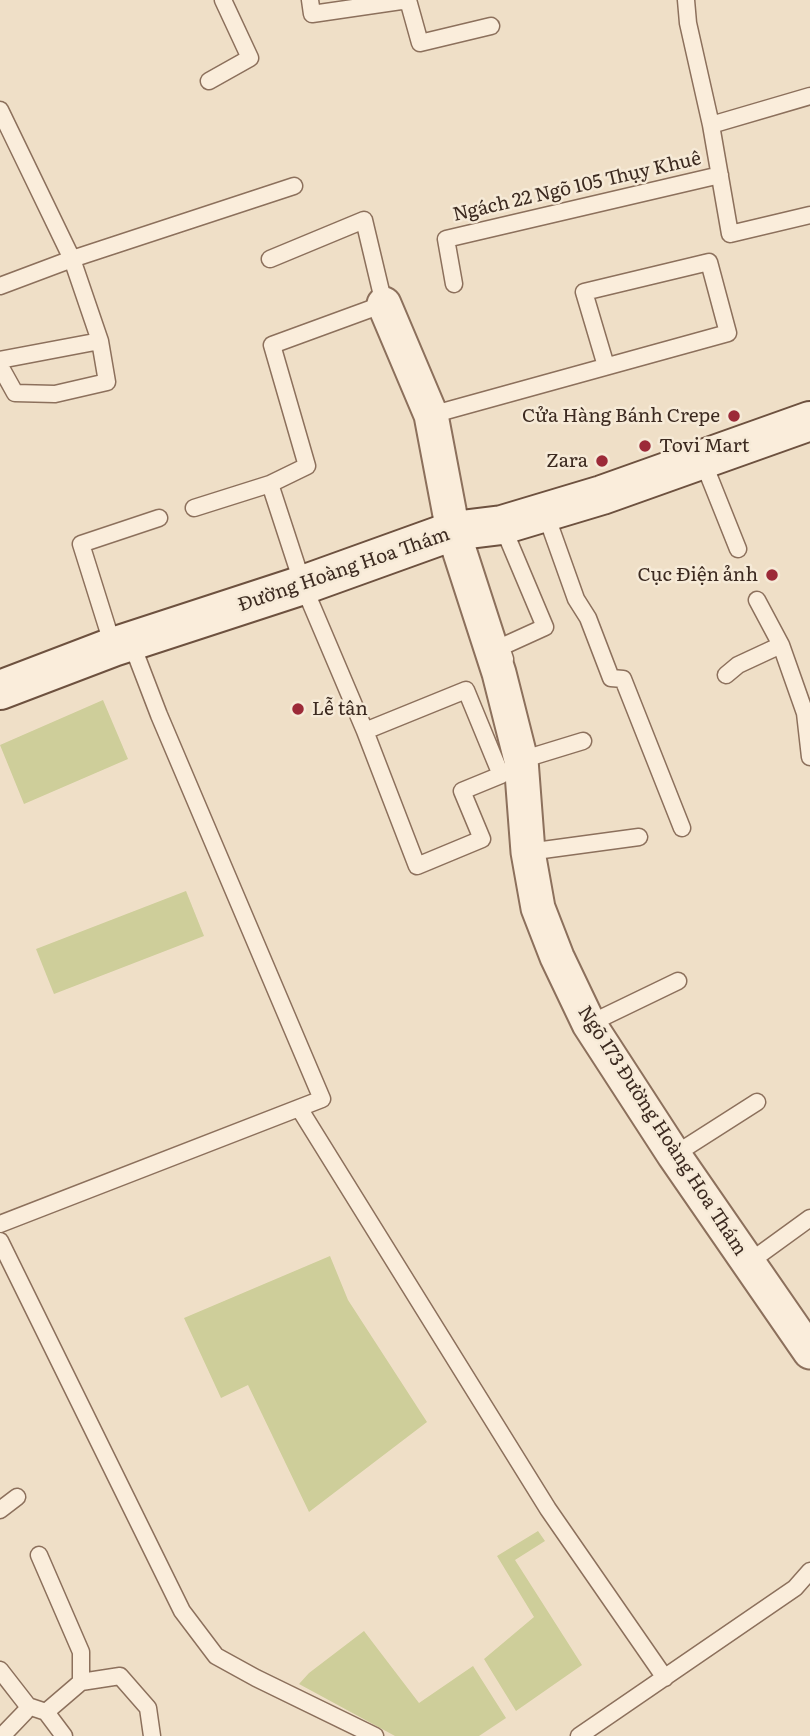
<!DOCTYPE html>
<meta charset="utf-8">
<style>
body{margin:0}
canvas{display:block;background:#efdfc7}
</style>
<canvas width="810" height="1736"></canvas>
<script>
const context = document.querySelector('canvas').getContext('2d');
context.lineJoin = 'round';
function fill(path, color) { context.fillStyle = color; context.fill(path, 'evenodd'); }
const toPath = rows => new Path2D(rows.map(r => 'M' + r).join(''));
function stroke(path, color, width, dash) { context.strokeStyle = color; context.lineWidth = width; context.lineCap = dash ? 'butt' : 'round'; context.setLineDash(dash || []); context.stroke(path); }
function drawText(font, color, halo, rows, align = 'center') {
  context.font = font + ' Literata,serif'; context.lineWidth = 5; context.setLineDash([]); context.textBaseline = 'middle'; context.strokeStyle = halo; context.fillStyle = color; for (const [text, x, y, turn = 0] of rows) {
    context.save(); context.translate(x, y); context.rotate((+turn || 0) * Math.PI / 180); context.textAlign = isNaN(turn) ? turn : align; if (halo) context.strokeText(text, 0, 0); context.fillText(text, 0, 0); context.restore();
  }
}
fill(toPath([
 [103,700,128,759,24,804,0,745],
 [186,891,204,936,54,994,36,949],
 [330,1256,348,1300,427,1422,309,1512,248,1385,221,1398,184,1318],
 [538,1531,545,1541,515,1560,582,1665,516,1711,484,1659,534,1617,497,1556],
 [364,1631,419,1703,473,1666,506,1718,479,1736,395,1736,299,1684,309,1673]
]), '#cece9a');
const service = toPath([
 [310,0,312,14,408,0],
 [408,0,420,43,491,26],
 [686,0,688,23,711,125,730,234,810,215],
 [209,81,250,58,223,0],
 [0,110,72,259,100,341,107,382,55,394,15,393,0,366],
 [711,125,810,96],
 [270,259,364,220,384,304,272,345,307,466,270,484,303,585,365,731,417,866,482,839,462,791,501,775,466,690,365,731],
 [454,284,446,239,720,175],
 [0,286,72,259,294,186],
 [0,360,100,341],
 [431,415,728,333,709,262,584,292,606,366],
 [702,459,738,549],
 [194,508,270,484],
 [545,512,576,599,588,618,611,678,623,679,682,828],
 [502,525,545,627,501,647,505,659],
 [757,600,781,645,805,713,810,757],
 [113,646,81,544,159,518],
 [726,675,738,665,781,645],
 [521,760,583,741],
 [528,852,639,837],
 [589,1024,678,981],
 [299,1108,548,1509,665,1678],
 [674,1155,757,1102],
 [0,1224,322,1099,159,715,131,642],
 [0,1241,182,1611,216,1656,256,1678,375,1736],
 [748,1263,810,1218],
 [0,1510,17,1497],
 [39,1555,81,1652,81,1682],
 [0,1670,28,1706],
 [46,1712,64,1736],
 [2,1736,25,1712,28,1706,46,1712,81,1682,120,1676,148,1708,152,1736],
 [579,1736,795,1588,810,1571]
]);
const minor = toPath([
 [384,304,431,415,453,531,499,673,521,760,528,852,538,908,557,957,589,1024,674,1155,810,1352]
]);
const secondary = toPath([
 [0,690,113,647,303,585,453,531,502,525,602,495,810,421]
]);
stroke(service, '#8c705c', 19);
stroke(minor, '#8c705c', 37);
stroke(secondary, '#6d513f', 42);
stroke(service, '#faeddb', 16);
stroke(minor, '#faeddb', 33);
stroke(secondary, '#faeddb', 38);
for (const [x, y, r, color] of [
 [734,416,7,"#9c2a38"],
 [645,446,7,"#9c2a38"],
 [602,461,7,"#9c2a38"],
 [772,575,7,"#9c2a38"],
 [298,709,7,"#9c2a38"]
]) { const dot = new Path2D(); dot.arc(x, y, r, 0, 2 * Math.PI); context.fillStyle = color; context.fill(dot); stroke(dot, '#f6ead7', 2.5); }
drawText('19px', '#3c2a20', '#f6ead7', [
 ["Ngách 22 Ngõ 105 Thụy Khuê",577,187,-13],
 ["Đường Hoàng Hoa Thám",344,570,-19],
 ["Ngõ 173 Đường Hoàng Hoa Thám",662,1131,57]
]);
drawText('19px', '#3c2a20', '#f6ead7', [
 ["Cửa Hàng Bánh Crepe",720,416],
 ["Tovi Mart",659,446,"left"],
 ["Zara",588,461],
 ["Cục Điện ảnh",758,575],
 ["Lễ tân",312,709,"left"]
], 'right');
</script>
